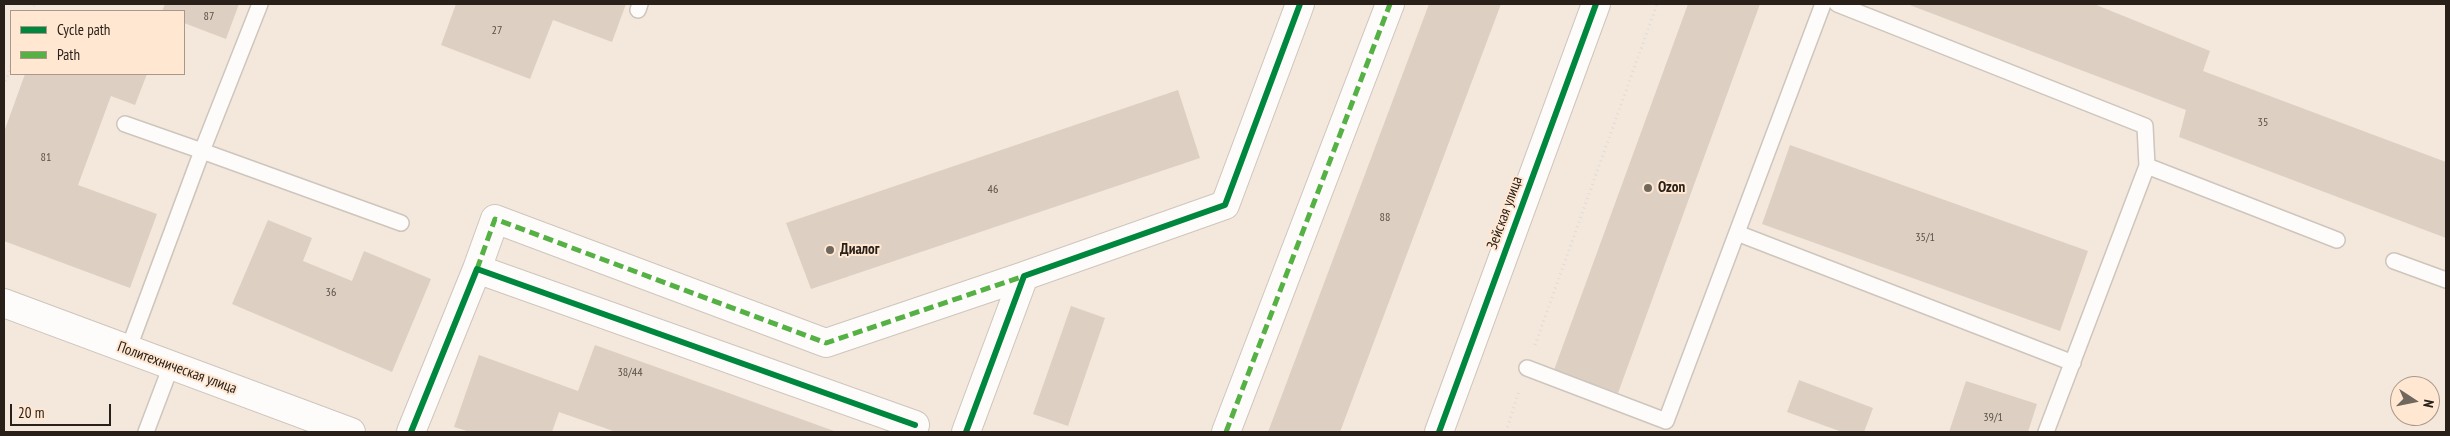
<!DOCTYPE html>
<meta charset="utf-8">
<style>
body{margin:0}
#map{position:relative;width:2450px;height:436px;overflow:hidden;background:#f4e8dc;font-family:"PT Sans Narrow",sans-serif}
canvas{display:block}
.frame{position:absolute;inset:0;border:5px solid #292119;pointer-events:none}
.legend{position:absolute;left:10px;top:10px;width:175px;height:65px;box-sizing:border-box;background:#ffe7d2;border:1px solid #a99888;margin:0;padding:6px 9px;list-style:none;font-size:15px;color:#292119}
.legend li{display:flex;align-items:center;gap:10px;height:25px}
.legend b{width:25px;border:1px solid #a99888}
.north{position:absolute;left:2390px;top:376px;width:50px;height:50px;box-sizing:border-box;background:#ffe7d2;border:1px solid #a99888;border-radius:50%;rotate:101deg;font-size:14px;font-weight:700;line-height:20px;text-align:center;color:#292119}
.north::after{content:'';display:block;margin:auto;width:18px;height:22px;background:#70675d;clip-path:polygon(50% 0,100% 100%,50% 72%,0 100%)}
.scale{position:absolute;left:10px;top:404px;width:101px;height:22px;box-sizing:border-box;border:2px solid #292119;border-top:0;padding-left:6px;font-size:15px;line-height:18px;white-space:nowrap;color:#292119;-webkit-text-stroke:4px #ffe7d2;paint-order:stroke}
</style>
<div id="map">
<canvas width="2450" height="436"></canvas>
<div class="frame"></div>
<ul class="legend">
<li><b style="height:6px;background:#00873e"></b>Cycle path</li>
<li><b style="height:6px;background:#56b145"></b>Path</li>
</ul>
<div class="north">N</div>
<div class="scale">20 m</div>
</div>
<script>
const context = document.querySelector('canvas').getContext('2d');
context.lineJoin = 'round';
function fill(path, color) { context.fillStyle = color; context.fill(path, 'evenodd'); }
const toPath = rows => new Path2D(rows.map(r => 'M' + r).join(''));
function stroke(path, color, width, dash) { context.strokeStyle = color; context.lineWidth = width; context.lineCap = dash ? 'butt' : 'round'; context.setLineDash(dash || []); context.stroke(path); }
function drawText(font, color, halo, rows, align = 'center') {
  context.font = font + ' "PT Sans Narrow",sans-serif'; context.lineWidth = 4; context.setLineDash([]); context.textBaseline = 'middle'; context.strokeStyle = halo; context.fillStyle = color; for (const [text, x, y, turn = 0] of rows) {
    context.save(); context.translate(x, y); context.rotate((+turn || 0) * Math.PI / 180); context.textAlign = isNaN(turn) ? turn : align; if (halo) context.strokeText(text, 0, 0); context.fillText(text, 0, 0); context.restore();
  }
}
fill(toPath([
 [165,4,239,4,226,39,184,23,184,11,162,11],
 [456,4,626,4,612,42,553,20,530,79,441,45],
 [1429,4,1501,4,1340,432,1268,432],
 [1688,4,1760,4,1618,393,1554,370],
 [1907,4,2094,4,2210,51,2203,71,2446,162,2446,238,2179,137,2186,110],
 [25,74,147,74,135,105,111,96,78,185,157,214,130,288,4,241,4,132],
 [1178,90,1200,158,811,289,786,223],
 [1790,145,2088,251,2060,331,1762,224],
 [268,220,312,238,303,261,352,281,364,251,431,279,392,372,232,304],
 [1071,306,1105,318,1068,426,1033,414],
 [595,345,837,432,616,432,559,412,552,432,470,432,454,427,479,355,578,391],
 [1799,380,1873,408,1864,432,1842,432,1787,412],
 [1966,381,2037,404,2028,432,1949,432]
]), '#ddcfc2');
const lane = toPath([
 [1837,4,2145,126,2147,166,2337,240],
 [638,10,640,4],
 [125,124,202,151,260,4],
 [1737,233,2073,363],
 [2394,261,2446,280],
 [128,350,202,151,401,223],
 [1527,368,1666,421,1823,4],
 [146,432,171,366],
 [2046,432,2147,166]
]);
const street = toPath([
 [477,269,495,219,826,343,1024,276],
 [4,303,351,432],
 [411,432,477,269,915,425],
 [966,432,1024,276,1225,205,1300,4],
 [1226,432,1390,4]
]);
const secondary = toPath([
 [1439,432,1596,4]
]);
stroke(lane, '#cec5bc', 18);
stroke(street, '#cec5bc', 30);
stroke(secondary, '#cec5bc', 30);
stroke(toPath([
 [32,11,35,4],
 [4,86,11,66],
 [1535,345,1657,4],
 [1506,432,1519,391]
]), '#dfdbd8', 3, [1, 4]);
stroke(lane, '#fdfcfa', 15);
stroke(street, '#fdfcfa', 28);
stroke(secondary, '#fdfcfa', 28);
stroke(toPath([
 [477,269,495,219,826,343,1024,276],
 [1226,432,1390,4]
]), '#56b145', 5, [10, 5]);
stroke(toPath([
 [411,432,477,269,915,425],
 [966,432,1024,276,1225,205,1300,4],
 [1439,432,1596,4]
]), '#00873e', 6);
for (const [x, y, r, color] of [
 [1648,188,5,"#70675d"],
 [830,250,5,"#70675d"]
]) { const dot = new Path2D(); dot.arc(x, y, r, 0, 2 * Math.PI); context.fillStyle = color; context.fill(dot); stroke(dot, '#ffe7d2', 2); }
drawText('12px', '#594f46', null, [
 ["87",209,17],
 ["27",497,31],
 ["35",2263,123],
 ["81",46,158],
 ["46",993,190],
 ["88",1385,218],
 ["35/1",1925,238],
 ["36",331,293],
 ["38/44",630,373],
 ["39/1",1993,418]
]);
drawText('bold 15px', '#292119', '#ffe7d2', [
 ["Ozon",1658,188],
 ["Диалог",840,250]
], 'left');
drawText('15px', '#292119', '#ffe7d2', [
 ["Зейская улица",1505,213,-70],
 ["Политехническая улица",177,368,20]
]);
</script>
